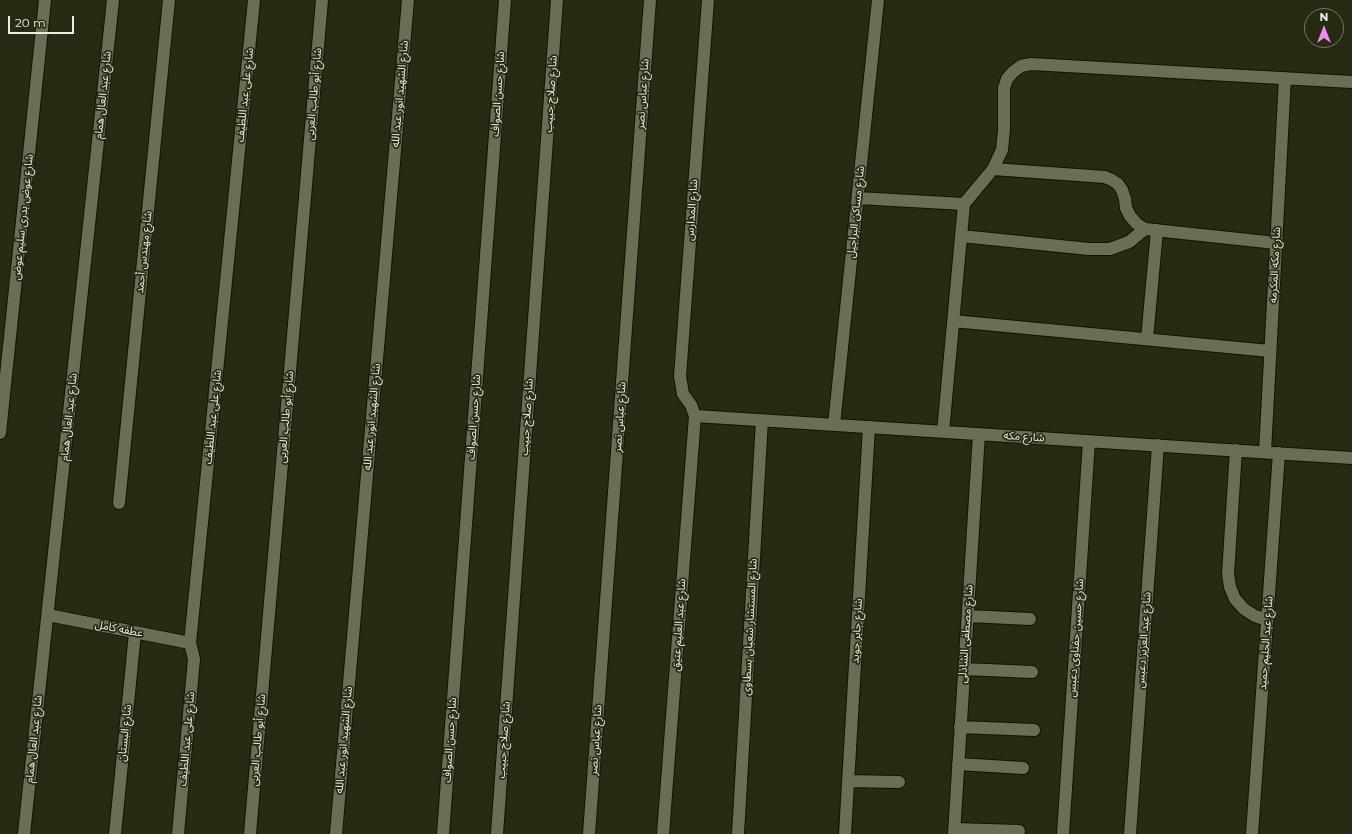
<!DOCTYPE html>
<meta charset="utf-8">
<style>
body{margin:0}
#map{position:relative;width:1352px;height:834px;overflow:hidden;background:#272b14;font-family:Montserrat,sans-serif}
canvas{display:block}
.north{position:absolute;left:1304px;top:8px;width:40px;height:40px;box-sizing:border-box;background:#272b14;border:1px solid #757965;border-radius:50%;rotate:0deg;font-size:11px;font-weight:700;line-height:16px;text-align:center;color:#ebeedf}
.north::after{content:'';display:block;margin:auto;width:14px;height:18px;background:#f28af3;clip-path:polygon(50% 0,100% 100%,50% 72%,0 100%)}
.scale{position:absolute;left:8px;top:16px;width:66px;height:18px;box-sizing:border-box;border:2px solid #ebeedf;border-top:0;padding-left:5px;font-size:12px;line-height:14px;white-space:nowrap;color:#ebeedf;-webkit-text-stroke:3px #272b14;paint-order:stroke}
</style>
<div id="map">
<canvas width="1352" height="834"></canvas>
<div class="north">N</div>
<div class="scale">20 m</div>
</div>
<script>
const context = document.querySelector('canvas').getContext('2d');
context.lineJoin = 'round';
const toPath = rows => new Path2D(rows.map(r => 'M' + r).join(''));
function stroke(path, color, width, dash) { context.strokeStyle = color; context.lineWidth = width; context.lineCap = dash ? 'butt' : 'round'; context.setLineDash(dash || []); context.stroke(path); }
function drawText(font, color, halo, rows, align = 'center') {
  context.font = font + ' Montserrat,"Noto Sans Arabic",sans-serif'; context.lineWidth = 3.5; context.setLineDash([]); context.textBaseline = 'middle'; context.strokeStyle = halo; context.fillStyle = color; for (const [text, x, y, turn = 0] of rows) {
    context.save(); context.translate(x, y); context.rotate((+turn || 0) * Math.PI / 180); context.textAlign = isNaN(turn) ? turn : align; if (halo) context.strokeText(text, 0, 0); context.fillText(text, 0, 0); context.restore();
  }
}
const minor = toPath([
 [993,169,1105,177,1112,180,1118,184,1122,190,1125,199,1126,208,1130,216,1137,224,1145,229,1276,243],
 [858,198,964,204,993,169,1002,150,1004,129,1004,88,1007,79,1013,72,1021,66,1031,64,1352,82],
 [961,236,1089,249,1110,249,1129,242,1145,229],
 [953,321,1270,351],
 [1147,339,1157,230],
 [695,416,1352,458],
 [834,425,878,0],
 [943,432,964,204],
 [0,433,45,0],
 [1236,450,1228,574,1230,587,1235,599,1244,609,1255,616,1267,620],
 [1265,452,1285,78],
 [119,503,169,0],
 [48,615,190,643],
 [968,616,1030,619],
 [964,669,1032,672],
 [960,727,1034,730],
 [958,764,1023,768],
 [848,781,899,782],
 [954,829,1019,831],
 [24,834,113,0],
 [115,834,135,633],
 [178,834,194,659,190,643,254,0],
 [250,834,322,0],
 [336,834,408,0],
 [443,834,505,0],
 [497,834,557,0],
 [589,834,650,0],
 [663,834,695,416,691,405,683,394,680,376,708,0],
 [738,834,762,420],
 [845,834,869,427],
 [954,834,979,434],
 [1063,834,1089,441],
 [1130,834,1158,445],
 [1252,834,1279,453]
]);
stroke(minor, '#111401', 14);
stroke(minor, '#696e55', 12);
drawText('11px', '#ebeedf', '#272b14', [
 ["شارع أبو طالب العربى",314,94,-85],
 ["شارع الشهيد انور عبد الله",400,94,-85],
 ["شارع حسن الصواف",498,94,-86],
 ["شارع صلاح حبيب",551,94,-86],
 ["شارع عباس نصر",643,94,-86],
 ["شارع عبد العال همام",103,95,-84],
 ["شارع على عبد اللطيف",245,95,-84],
 ["شارع المدارس",692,210,-86],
 ["شارع مساكن البراجيل",856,212,-84],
 ["شارع عوض بدرى سليم عوض",23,217,-84],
 ["شارع مهندس أحمد",144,252,-84],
 ["شارع مكه المكرمه",1275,265,-87],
 ["شارع عبد العال همام",69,417,-84],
 ["شارع على عبد اللطيف",213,417,-84],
 ["شارع أبو طالب العربى",286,417,-85],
 ["شارع الشهيد انور عبد الله",372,417,-85],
 ["شارع حسن الصواف",474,417,-86],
 ["شارع صلاح حبيب",527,417,-86],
 ["شارع عباس نصر",620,417,-86],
 ["شارع مكه",1024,437,4],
 ["شارع عبد العليم عتيق",679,625,-86],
 ["شارع المستشار شعبان بسطاوى",750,627,-87],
 ["عطفه كامل",119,629,11],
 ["شارع جابر جويد",857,631,-87],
 ["شارع مصطفى الشاذلى",966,634,-86],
 ["شارع حسين حفناوى دعبس",1076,638,-86],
 ["شارع عبد العزيز دعبس",1144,640,-86],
 ["شارع عبد الحليم حميد",1266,643,-86],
 ["شارع البستان",125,733,-84],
 ["شارع عبد العال همام",34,739,-84],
 ["شارع على عبد اللطيف",187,739,-85],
 ["شارع أبو طالب العربى",258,740,-85],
 ["شارع الشهيد انور عبد الله",344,740,-85],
 ["شارع حسن الصواف",450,740,-86],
 ["شارع صلاح حبيب",504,740,-86],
 ["شارع عباس نصر",596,740,-86]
]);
</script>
